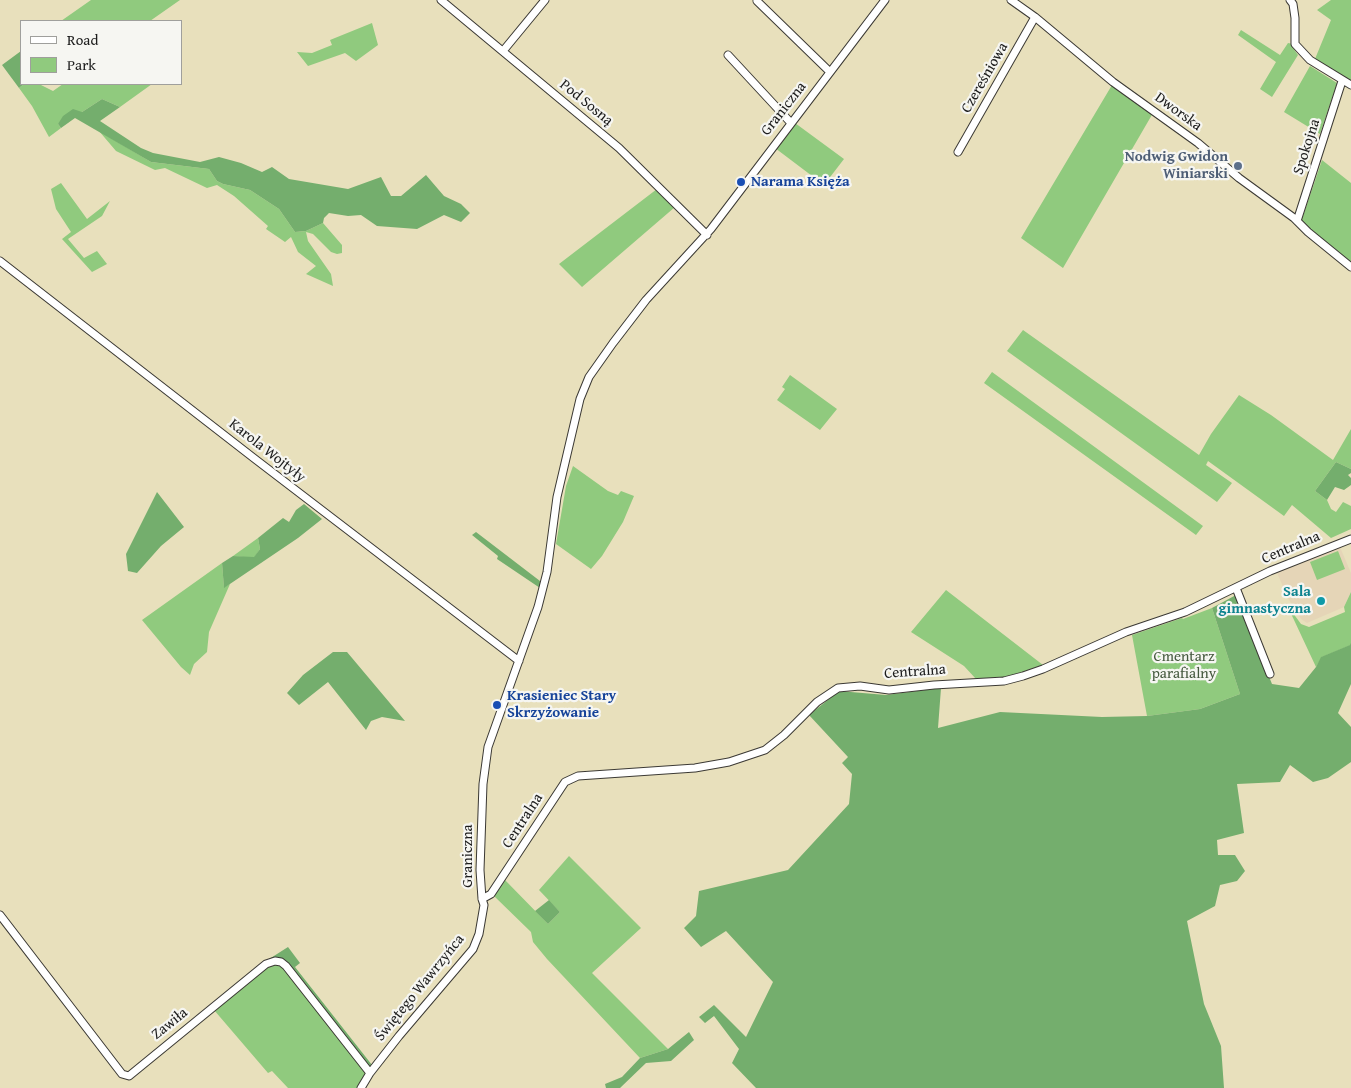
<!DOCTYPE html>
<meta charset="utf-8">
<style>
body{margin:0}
#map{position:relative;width:1351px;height:1088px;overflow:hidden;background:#e8e0bc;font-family:"Gentium Book Plus",serif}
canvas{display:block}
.legend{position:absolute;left:20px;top:20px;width:162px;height:65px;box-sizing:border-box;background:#f6f6f2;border:1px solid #9f9f9c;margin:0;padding:6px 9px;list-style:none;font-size:15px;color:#1c1c1c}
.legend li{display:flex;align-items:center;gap:10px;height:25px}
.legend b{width:25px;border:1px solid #9f9f9c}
</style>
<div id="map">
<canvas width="1351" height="1088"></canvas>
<ul class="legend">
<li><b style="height:6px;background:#fff"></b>Road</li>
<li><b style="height:14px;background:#90ca7e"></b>Park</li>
</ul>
</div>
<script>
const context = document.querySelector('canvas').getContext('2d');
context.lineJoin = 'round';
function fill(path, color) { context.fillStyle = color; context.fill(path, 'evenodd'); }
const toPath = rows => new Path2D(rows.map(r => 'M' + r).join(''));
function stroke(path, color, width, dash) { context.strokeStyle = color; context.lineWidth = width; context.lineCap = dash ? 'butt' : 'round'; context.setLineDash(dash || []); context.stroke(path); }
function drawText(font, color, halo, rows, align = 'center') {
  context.font = font + ' "Gentium Book Plus",serif'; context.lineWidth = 4.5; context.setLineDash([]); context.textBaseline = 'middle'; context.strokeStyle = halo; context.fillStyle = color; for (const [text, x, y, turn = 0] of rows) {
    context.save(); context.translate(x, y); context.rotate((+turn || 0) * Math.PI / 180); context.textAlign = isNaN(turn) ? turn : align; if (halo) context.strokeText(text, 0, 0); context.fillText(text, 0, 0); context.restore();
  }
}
fill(toPath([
 [1340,547,1351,573,1351,592,1344,607,1307,623,1301,619,1289,600,1277,573]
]), '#e5d5b7');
fill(toPath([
 [91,0,180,0,150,21,61,21],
 [1331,0,1351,0,1351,82,1315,59,1331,20,1317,10],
 [372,23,378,45,356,61,345,53,308,66,297,52,312,53,332,45,330,40],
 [1241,30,1280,55,1288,43,1293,44,1293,48,1298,55,1272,97,1260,89,1276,62,1238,35],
 [1310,66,1337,83,1320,134,1284,112],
 [24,84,39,84,53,91,63,84,152,84,120,107,102,99,82,112,58,124,61,128,49,137,32,106,19,88],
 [1112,85,1153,113,1063,268,1021,238],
 [795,123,844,159,824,185,775,148],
 [99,131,151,162,209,169,217,181,223,184,250,190,279,209,295,232,306,231,323,223,342,245,342,253,337,254,331,252,313,234,306,232,308,241,331,274,333,286,306,274,316,266,298,252,291,237,285,242,266,229,268,226,234,196,217,185,207,188,165,168,155,170,116,151],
 [1322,160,1351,183,1351,264,1301,222],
 [61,183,87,219,110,201,102,216,68,239,84,258,97,251,107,264,92,272,62,239,71,232,56,209,51,189],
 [657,189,675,207,582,287,559,264],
 [1023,330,1199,455,1211,434,1239,395,1271,415,1333,460,1351,429,1351,469,1336,462,1315,491,1327,500,1331,509,1336,512,1343,502,1351,506,1351,529,1331,538,1292,505,1284,516,1208,461,1206,465,1232,483,1217,502,1007,351],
 [992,372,1203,526,1196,535,984,383],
 [790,375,837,409,820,430,777,400,785,389,782,387],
 [573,466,608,491,618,495,621,491,634,496,623,522,602,556,591,569,556,544,566,486],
 [258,538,260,549,254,558,233,556],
 [1338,551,1345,569,1317,580,1310,562],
 [222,563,224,587,230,584,209,632,207,652,194,664,190,675,181,667,142,620],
 [946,590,1043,665,1007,677,976,679,964,666,911,632],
 [1351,592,1351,645,1322,657,1316,667,1287,605,1301,624,1309,627,1345,612,1344,607],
 [1212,608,1240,694,1200,709,1147,716,1132,635,1182,618,1183,619],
 [569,856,641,928,592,973,668,1049,640,1058,547,959,533,942,531,932,494,896,505,880,548,924,560,912,539,890],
 [276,962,284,966,367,1073,358,1088,288,1088,272,1071,268,1073,214,1010,267,965]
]), '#90ca7e');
fill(toPath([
 [21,51,21,84,24,84,19,88,2,65],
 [102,99,120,107,100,121,141,148,153,153,200,162,219,157,241,163,262,172,272,167,289,179,348,189,381,177,391,196,401,196,426,175,444,196,461,204,470,213,461,222,444,215,417,229,377,226,361,215,348,216,329,213,324,218,323,223,306,231,295,232,279,209,250,190,223,184,217,181,209,169,151,162,75,118,61,128,58,124,63,116,73,109,82,112],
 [1336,462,1351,469,1351,473,1348,475,1351,478,1351,485,1344,490,1335,487,1327,500,1315,491],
 [157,492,184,527,161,546,137,573,128,571,126,554],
 [304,504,322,519,298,538,224,588,222,563,233,556,254,557,260,549,258,538,283,518,289,522,296,510],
 [476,532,540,581,540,588,497,559,498,556,472,535],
 [1236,595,1272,684,1299,688,1316,667,1321,657,1350,645,1351,643,1351,684,1338,713,1351,727,1351,762,1328,778,1313,782,1290,765,1280,782,1237,784,1244,833,1217,840,1218,855,1235,855,1245,871,1237,881,1220,885,1215,906,1187,921,1204,1004,1221,1046,1224,1088,756,1088,732,1063,739,1049,714,1016,705,1023,699,1017,714,1005,746,1037,773,982,726,931,701,947,684,928,696,916,699,891,788,870,849,804,852,774,842,763,848,757,809,715,839,691,886,695,941,688,938,728,1000,712,1102,717,1147,716,1200,709,1240,694,1212,608],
 [333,652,347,652,405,721,382,717,371,721,366,730,328,682,299,705,287,693,303,675],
 [549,900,560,912,548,924,535,911],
 [288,947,300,963,295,967,372,1065,370,1068,289,967,266,961],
 [689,1032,694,1040,671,1061,646,1063,620,1088,606,1088,605,1084,622,1077,640,1058,668,1049]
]), '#74ae6d');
const minor = toPath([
 [441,0,619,148,707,235],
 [1011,0,1035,17,1113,82,1198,143,1239,178,1294,218,1308,232,1351,267],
 [1290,0,1293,4,1295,18,1295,44,1310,60,1351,85],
 [757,1,830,72],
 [503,51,545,0],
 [728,55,791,123],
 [958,152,1035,17],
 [1297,221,1342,81],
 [0,261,255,459,519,661],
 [1236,588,1270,674],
 [482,899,491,894,565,782,578,776,695,768,729,762,765,750,784,735,817,702,838,688,860,686,889,690,934,685,1004,681,1023,676,1043,669,1126,632,1185,612,1270,571,1351,539],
 [0,915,122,1074,129,1076,266,964,275,961,281,962,286,966,370,1073],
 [361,1088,370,1073,399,1036,473,949,479,934,484,905,482,899,480,870,483,784,488,747,538,607,547,572,557,497,580,399,589,377,613,343,646,300,711,229,885,0]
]);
stroke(minor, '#3b3934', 9);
stroke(minor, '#fff', 7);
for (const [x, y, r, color] of [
 [1238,166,5,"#5c6f8a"],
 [741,182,5,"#1a4fb4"],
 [1321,601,5,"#0f9aa8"],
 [497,705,5,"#1a4fb4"]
]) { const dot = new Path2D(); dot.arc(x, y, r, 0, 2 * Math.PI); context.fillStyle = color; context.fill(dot); stroke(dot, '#f6f6f2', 2); }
drawText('15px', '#1c1c1c', '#f6f6f2', [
 ["Czereśniowa",985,78,-60],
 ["Pod Sosną",586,103,39],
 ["Graniczna",784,109,-52],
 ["Dworska",1178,112,36],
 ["Spokojna",1307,147,-72],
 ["Karola Wojtyły",267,451,38],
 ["Centralna",1291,548,-23],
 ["Centralna",915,672,-4],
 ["Centralna",523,821,-57],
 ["Graniczna",468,856,-90],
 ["Świętego Wawrzyńca",420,988,-51],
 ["Zawiła",170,1024,-39]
]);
drawText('bold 15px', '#4e5e75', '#f6f6f2', [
 ["Nodwig Gwidon",1228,157],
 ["Winiarski",1228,174]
], 'right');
drawText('bold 15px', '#164399', '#f6f6f2', [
 ["Narama Księża",751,182],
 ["Krasieniec Stary",507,696],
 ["Skrzyżowanie",507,713]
], 'left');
drawText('bold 15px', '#0d838f', '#f6f6f2', [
 ["Sala",1311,592],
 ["gimnastyczna",1311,609]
], 'right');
drawText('15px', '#45593e', '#f6f6f2', [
 ["Cmentarz",1184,657],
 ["parafialny",1184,674]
]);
</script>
